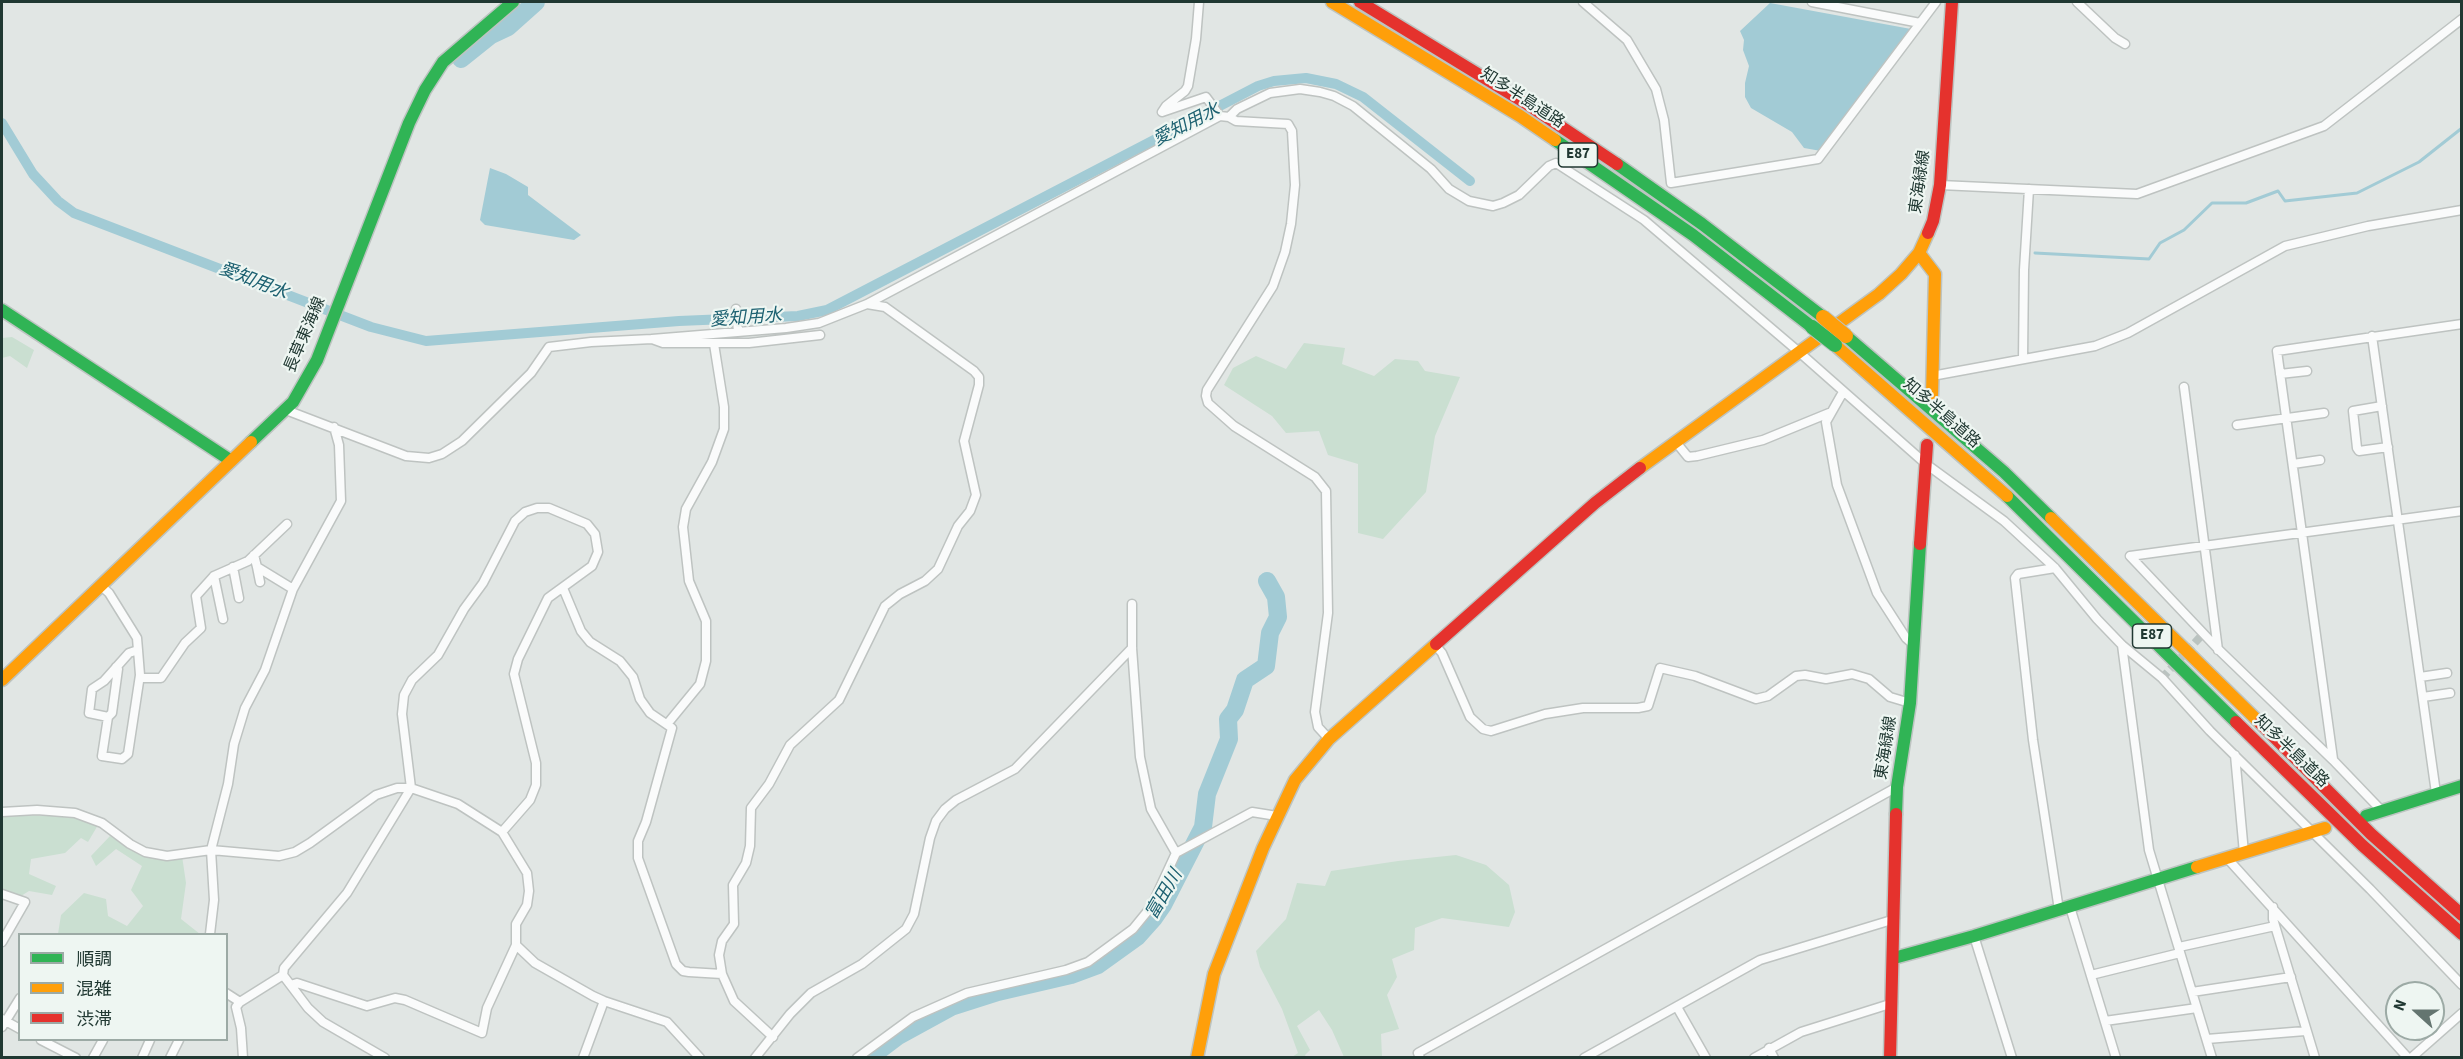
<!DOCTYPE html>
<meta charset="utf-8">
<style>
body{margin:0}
#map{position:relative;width:2463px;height:1059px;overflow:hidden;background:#e1e6e4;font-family:"Source Sans 3","Noto Sans JP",sans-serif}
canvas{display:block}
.frame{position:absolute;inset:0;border:3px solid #203832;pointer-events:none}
.legend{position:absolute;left:18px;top:933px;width:210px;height:108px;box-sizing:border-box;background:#eef6f2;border:2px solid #9caaa5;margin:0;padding:8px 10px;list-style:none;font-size:18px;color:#203832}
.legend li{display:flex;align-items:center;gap:12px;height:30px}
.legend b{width:30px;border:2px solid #9caaa5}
.north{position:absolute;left:2385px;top:981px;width:60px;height:60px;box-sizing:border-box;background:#eef6f2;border:2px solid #9caaa5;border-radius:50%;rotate:291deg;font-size:16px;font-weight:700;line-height:24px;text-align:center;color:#203832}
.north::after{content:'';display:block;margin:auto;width:21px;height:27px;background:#647570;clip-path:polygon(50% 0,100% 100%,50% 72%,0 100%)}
</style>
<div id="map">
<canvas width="2463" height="1059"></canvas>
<div class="frame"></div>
<ul class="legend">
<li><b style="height:8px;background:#30b455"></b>順調</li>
<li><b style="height:8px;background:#ff9f0a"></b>混雑</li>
<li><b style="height:8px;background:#e5322d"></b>渋滞</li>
</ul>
<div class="north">N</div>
</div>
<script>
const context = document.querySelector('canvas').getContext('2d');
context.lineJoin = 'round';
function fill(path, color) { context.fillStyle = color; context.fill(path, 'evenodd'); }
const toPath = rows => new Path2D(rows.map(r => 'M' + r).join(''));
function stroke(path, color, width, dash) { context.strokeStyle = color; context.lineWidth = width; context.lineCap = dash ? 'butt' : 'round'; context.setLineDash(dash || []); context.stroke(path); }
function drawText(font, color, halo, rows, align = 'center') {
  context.font = font + ' "Source Sans 3","Noto Sans JP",sans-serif'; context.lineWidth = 4.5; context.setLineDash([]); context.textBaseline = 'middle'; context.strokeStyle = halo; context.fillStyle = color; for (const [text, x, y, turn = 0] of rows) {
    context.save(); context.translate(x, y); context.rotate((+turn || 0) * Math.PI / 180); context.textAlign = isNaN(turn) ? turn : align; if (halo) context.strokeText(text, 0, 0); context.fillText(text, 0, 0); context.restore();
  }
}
fill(toPath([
 [12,337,34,350,27,368,10,356,2,358,2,338],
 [1304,343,1345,348,1342,364,1374,376,1395,359,1418,361,1425,371,1460,377,1435,436,1426,492,1383,539,1358,533,1358,464,1328,455,1319,431,1286,433,1272,416,1224,385,1233,368,1256,356,1286,369],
 [9,815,72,816,98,825,88,842,81,838,65,853,31,859,29,874,56,886,52,895,29,891,21,896,2,890,2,816],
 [110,836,141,855,164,859,182,856,186,883,181,919,200,934,58,934,61,915,84,893,106,899,108,916,127,926,143,906,131,890,142,866,116,849,96,866,91,856],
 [1456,855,1486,865,1509,885,1515,912,1509,927,1442,918,1415,928,1414,950,1392,959,1397,977,1387,995,1399,1029,1381,1034,1382,1057,1344,1057,1332,1030,1319,1010,1297,1026,1310,1050,1305,1055,1306,1057,1292,1057,1298,1053,1282,1009,1260,967,1256,951,1286,919,1297,883,1325,886,1331,871,1398,861]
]), '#cadfd1');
fill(toPath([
 [1770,3,1911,29,1821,151,1804,148,1792,132,1751,108,1745,97,1745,83,1749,66,1743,50,1744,40,1740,31],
 [490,168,506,174,528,187,528,195,581,235,574,240,485,225,480,220]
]), '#a2cbd5');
stroke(toPath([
 [2035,253,2149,259,2160,243,2184,230,2212,203,2246,203,2278,191,2285,201,2357,193,2419,162,2462,128]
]), '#a2cbd5', 3);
stroke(toPath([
 [2,123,33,174,58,201,74,213,371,327,426,341,679,321,798,316,827,310,1258,86,1274,81,1306,78,1336,84,1363,97,1470,181]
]), '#a2cbd5', 10);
stroke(toPath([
 [461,59,491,35,508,27,536,2],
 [869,1058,898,1036,951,1007,998,992,1071,975,1098,965,1137,937,1154,918,1163,905,1203,827,1207,794,1229,739,1228,719,1235,710,1245,680,1266,666,1270,633,1278,617,1276,597,1267,581]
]), '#a2cbd5', 18);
stroke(toPath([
 [2162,678,2203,634]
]), '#bac3c0', 8, [8, 4]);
const street = toPath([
 [1199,2,1196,39,1188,86,1185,91,1166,106,1162,112,1206,97,1220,116],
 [1583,2,1627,40,1656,89,1664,120,1671,183,1818,159,1936,2],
 [1812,2,1920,23],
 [2077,2,2115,38,2125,44],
 [1229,117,1237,109,1270,93,1300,89,1320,92,1334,96,1353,106,1431,169,1449,189,1469,201,1493,206,1503,203,1519,195,1549,166,1556,163,1644,220,1799,352,1926,464,2004,521,2055,568,2097,619,2122,645,2162,678,2210,731,2370,889,2462,985],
 [1940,185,2137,194,2324,126,2462,19],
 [736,309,738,332],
 [2372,336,2436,793],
 [652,339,786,328,819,323,867,304,1220,116,1229,117,1236,121,1288,124,1292,131,1295,185,1291,224,1285,252,1273,286,1207,390,1206,396,1208,403,1234,426,1315,477,1326,491,1328,613,1315,712,1318,727,1329,739],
 [2023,359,2024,270,2029,189],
 [2280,374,2307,371],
 [1932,376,2095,346,2128,333,2285,246,2368,226,2462,210],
 [2184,387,2218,650],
 [1843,392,1826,422,1837,485,1877,593,1906,638,1914,645],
 [2382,406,2353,411,2357,448,2359,451,2388,447],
 [286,410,406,456,429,458,442,454,462,441,531,373,549,347,591,342,652,339,663,343,749,343,820,335],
 [2237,425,2324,413],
 [1675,441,1688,457,1697,456,1763,440,1829,413],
 [2293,464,2320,460],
 [254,555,257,567,293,589],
 [233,567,239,598],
 [257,567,260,582],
 [2055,568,2018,574,2015,578,2033,740,2059,910],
 [214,576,223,619],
 [100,585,109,593,137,638,138,650,140,675,128,754,122,759,102,756,108,717,89,713,92,689,104,681,129,653,138,650],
 [563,588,581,631,590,642,620,661,633,677,640,699,650,713,672,728,646,822,638,841,638,858,676,964,683,971,689,972,722,974],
 [1132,604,1132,648,1140,757,1151,809,1176,853],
 [2122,645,2149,850,2212,1058],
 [1436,646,1442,653,1470,717,1483,729,1491,731,1545,714,1583,708,1638,708,1648,706,1660,668,1695,676,1756,699,1768,696,1796,676,1805,675,1826,679,1852,674,1869,679,1890,697,1910,703],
 [2420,677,2447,673],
 [140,678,161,678,185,643,201,628,196,596,214,576,248,561,287,524],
 [2423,697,2450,693],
 [108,717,112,713,118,669,116,667],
 [668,723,700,684,706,661,706,621,689,581,683,527,686,509,712,462,724,429,724,407,714,344],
 [2235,755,2244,853],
 [2333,759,2277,351,2462,324],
 [2382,811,2333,760,2219,650,2130,556,2462,511],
 [2,812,37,810,75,813,102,823,130,844,145,852,167,856,211,850,279,856,295,852,310,843,376,795,397,788,411,788,458,804,502,832,527,873,529,891,527,905,516,924,516,945,487,1008,482,1033,405,1000,395,998,367,1006,297,983,291,985],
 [2227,858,2408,1058],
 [2,894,25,902,2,942],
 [2070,907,2116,1058],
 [2273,907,2273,919,2315,1058],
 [210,934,214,900,211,850,228,784,234,744,245,708,265,670,293,589,341,501,339,445,334,427],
 [1974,936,2012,1058],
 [516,945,535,963,593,996,604,1001,667,1022,700,1058],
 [2179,947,2275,926],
 [2091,975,2180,953],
 [2192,992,2291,977],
 [226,993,240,1002,283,975],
 [240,1002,236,1007,241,1028,243,1058],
 [1677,1007,1706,1058],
 [2,1019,20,1029],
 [2105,1021,2197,1008],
 [2,1027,20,998],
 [773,1037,734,1001,722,974,719,955,722,941,734,924,733,885,746,863,750,846,751,808,769,784,790,745,839,700,885,606,900,594,925,581,938,569,958,526,970,511,976,495,964,441,979,385,979,377,974,371,885,307,867,304],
 [2207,1039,2305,1031],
 [41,1040,76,1058],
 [1769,1048,1774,1058],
 [93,1058,103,1040],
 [142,1058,150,1040],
 [170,1058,179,1040],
 [385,1058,323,1022,308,1008,283,975,284,968,347,893,411,788,402,714,404,695,412,680,438,655,464,609,483,583,515,521,525,512,537,508,549,508,587,524,595,534,598,552,592,566,548,598,518,659,514,674,536,763,536,785,530,800,502,832],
 [583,1058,604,1001],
 [755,1058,790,1014,811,993,862,964,906,929,914,914,930,838,936,821,945,809,956,800,1015,769,1132,648],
 [857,1058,913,1017,967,993,1066,970,1088,962,1133,929,1151,907,1176,853,1252,812,1277,816],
 [1420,1058,1418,1053,1897,787],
 [1584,1058,1760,960,1895,919],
 [1754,1058,1801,1032,1893,1003],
 [2411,1058,2462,1013]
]);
const fast = toPath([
 [1555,140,1693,235,1812,327],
 [1617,164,1702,224,1823,317],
 [2,310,230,460],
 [1846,336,2004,472,2051,518],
 [251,442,293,402,317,360,409,123,425,90,443,62,513,2],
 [2007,496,2236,722],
 [1896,814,1897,787,1910,703,1920,544],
 [2366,816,2462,786],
 [1894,958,1974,936,2197,867]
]);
const slow = toPath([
 [1332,2,1520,116,1555,140],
 [1919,253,1935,274,1932,395],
 [1835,345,2007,496],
 [1640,468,1879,294,1901,274,1919,253,1928,233],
 [2051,518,2260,723],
 [2,680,251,442],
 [2197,867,2325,828],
 [1197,1058,1214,974,1263,848,1295,780,1329,739,1436,644]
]);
const jam = toPath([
 [1360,2,1527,104,1617,164],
 [1928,233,1933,221,1940,185,1952,2],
 [1920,544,1927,445],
 [1436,644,1595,503,1640,468],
 [2236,722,2362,845,2462,934],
 [2260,723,2371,834,2462,915],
 [1890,1058,1896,814]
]);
stroke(street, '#bec3c1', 11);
stroke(fast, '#bdc4c1', 15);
stroke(slow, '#bdc4c1', 15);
stroke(jam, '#bdc4c1', 15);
stroke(street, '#fafbfb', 8);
stroke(fast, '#30b455', 12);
stroke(slow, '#ff9f0a', 12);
stroke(jam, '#e5322d', 12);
const fastBridge = toPath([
 [1812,327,1835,345]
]);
const slowBridge = toPath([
 [1823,317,1846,336]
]);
stroke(fastBridge, '#bbc3c1', 16, []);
stroke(slowBridge, '#bbc3c1', 16, []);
stroke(fastBridge, '#30b455', 14);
stroke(slowBridge, '#ff9f0a', 14);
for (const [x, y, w] of [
 [1578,155,39],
 [2152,636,39]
]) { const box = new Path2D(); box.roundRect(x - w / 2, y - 12, w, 24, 4.5); context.fillStyle = '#eef6f2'; context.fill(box); stroke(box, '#203832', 1.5); }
drawText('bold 15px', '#203832', null, [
 ["E87",1578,155],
 ["E87",2152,636]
]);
drawText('16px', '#203832', '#eef6f2', [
 ["知多半島道路",1522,99,33],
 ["東海緑線",1921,182,-82],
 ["長草東海線",306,335,-67],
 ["知多半島道路",1941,414,41],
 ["東海緑線",1887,748,-81],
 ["知多半島道路",2291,752,44]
]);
drawText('italic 18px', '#1d6171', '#eef6f2', [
 ["愛知用水",1187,126,-27],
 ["愛知用水",253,282,21],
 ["愛知用水",746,319,-4],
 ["富田川",1165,895,-60]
]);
</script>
